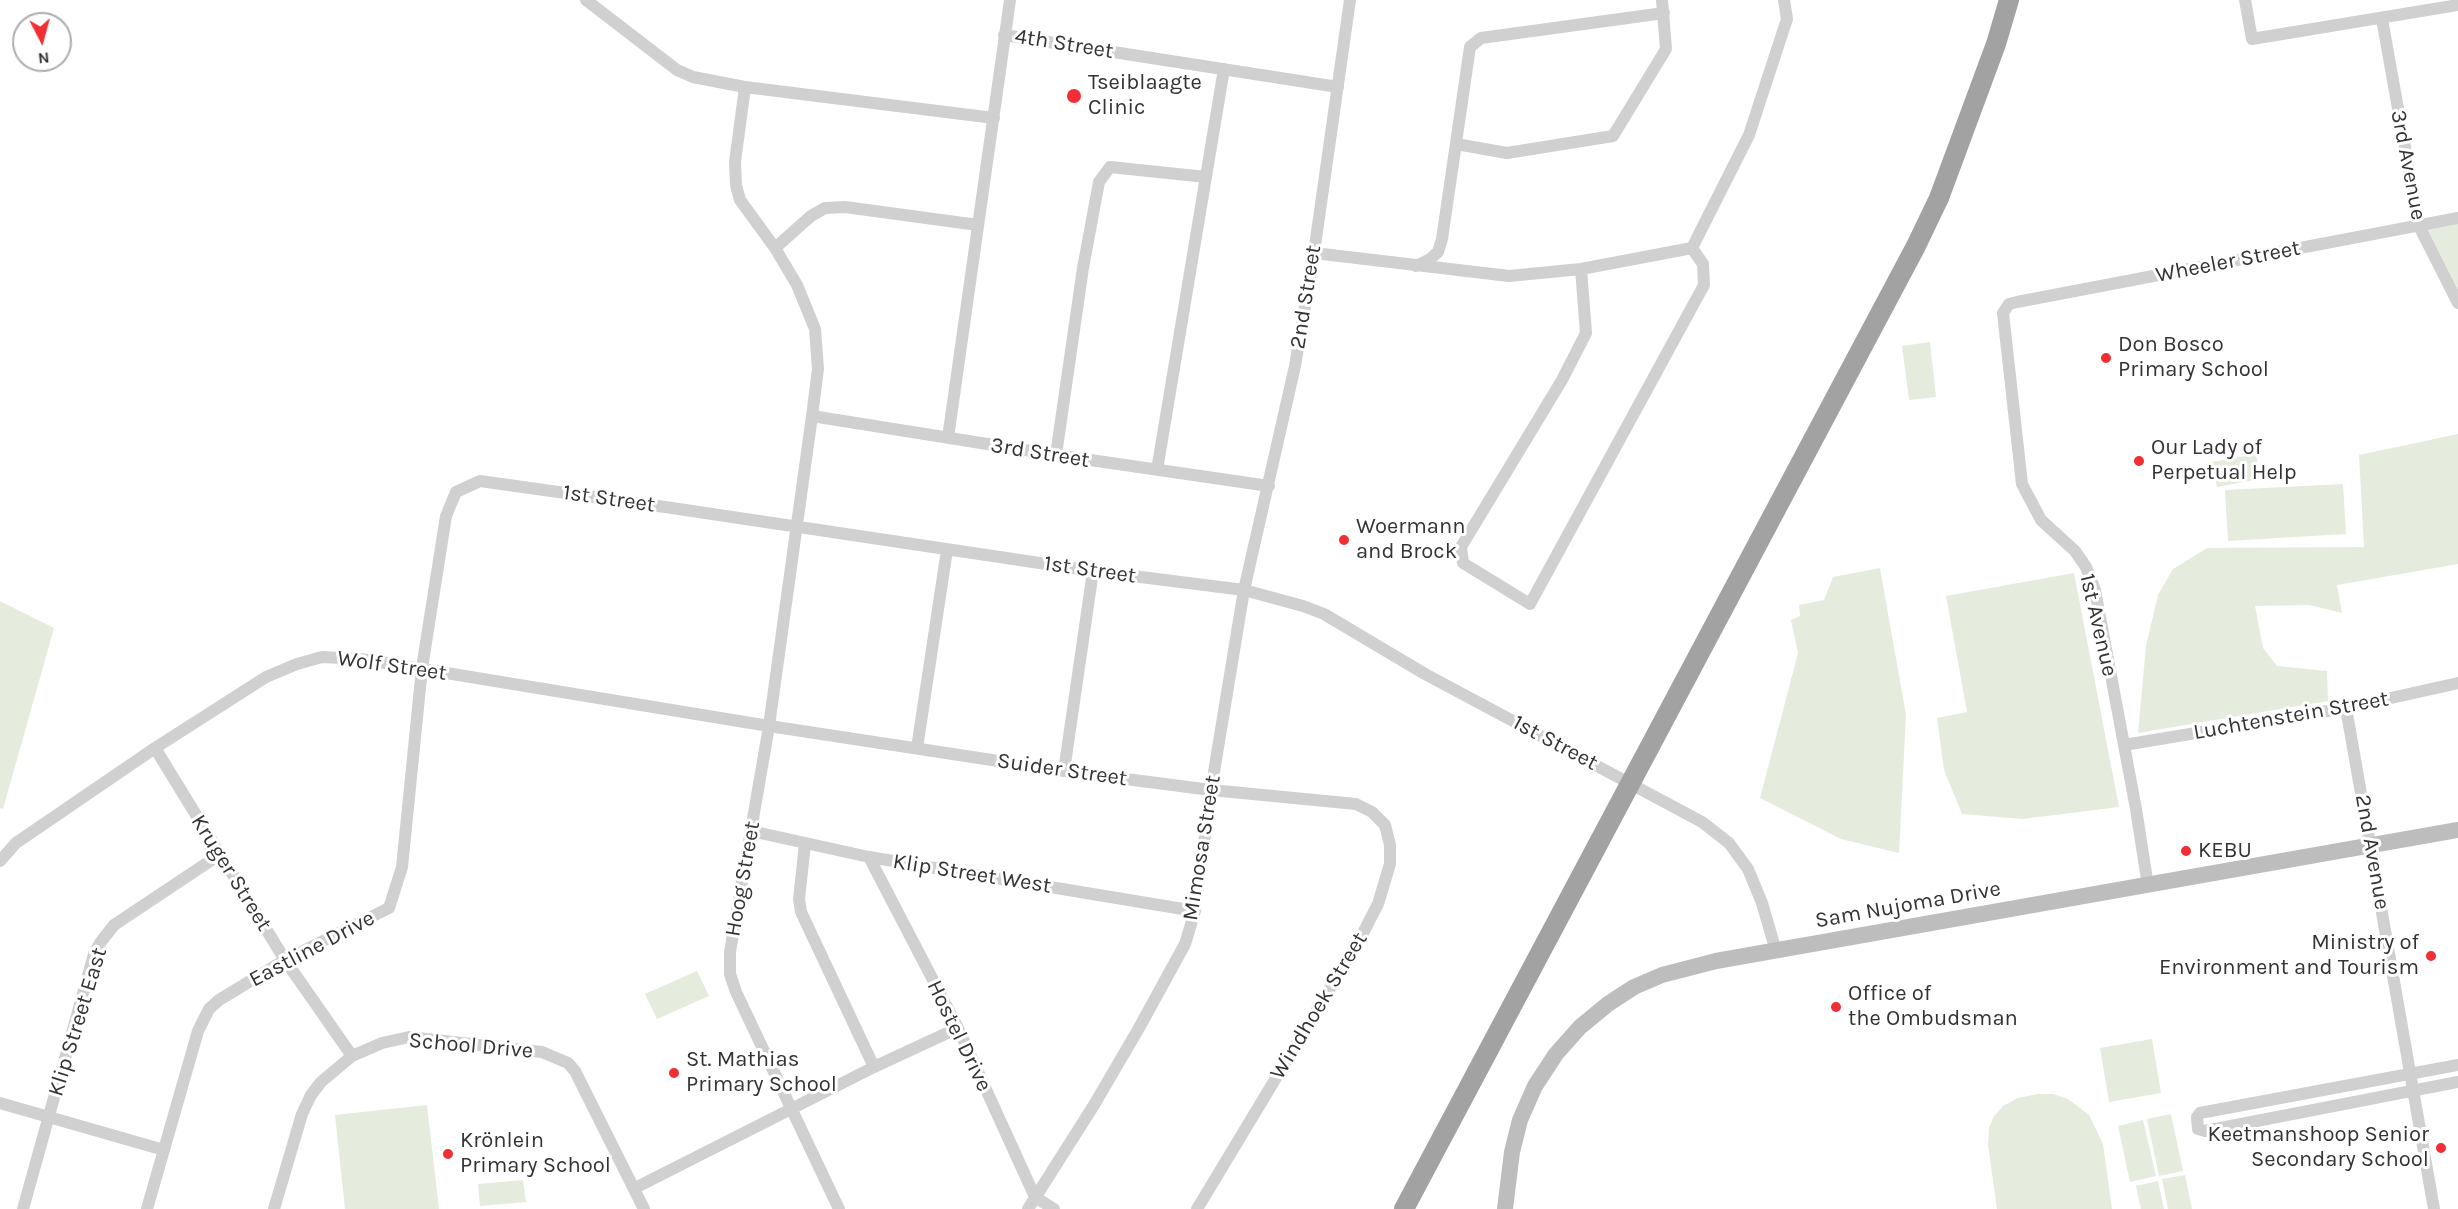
<!DOCTYPE html>
<meta charset="utf-8">
<style>
body{margin:0}
#map{position:relative;width:2458px;height:1209px;overflow:hidden;background:#fff;font-family:Karla,sans-serif}
canvas{display:block}
.north{position:absolute;left:12px;top:12px;width:60px;height:60px;box-sizing:border-box;background:#fff;border:2px solid #adadad;border-radius:50%;rotate:174deg;font-size:16px;font-weight:700;line-height:24px;text-align:center;color:#333}
.north::after{content:'';display:block;margin:auto;width:21px;height:27px;background:#f02e34;clip-path:polygon(50% 0,100% 100%,50% 72%,0 100%)}
</style>
<div id="map">
<canvas width="2458" height="1209"></canvas>
<div class="north">N</div>
</div>
<script>
const context = document.querySelector('canvas').getContext('2d');
context.lineJoin = 'round';
function fill(path, color) { context.fillStyle = color; context.fill(path, 'evenodd'); }
const toPath = rows => new Path2D(rows.map(r => 'M' + r).join(''));
function stroke(path, color, width, dash) { context.strokeStyle = color; context.lineWidth = width; context.lineCap = dash ? 'butt' : 'round'; context.setLineDash(dash || []); context.stroke(path); }
function drawText(font, color, halo, rows, align = 'center') {
  context.font = font + ' Karla,sans-serif'; context.lineWidth = 6; context.setLineDash([]); context.textBaseline = 'middle'; context.strokeStyle = halo; context.fillStyle = color; for (const [text, x, y, turn = 0] of rows) {
    context.save(); context.translate(x, y); context.rotate((+turn || 0) * Math.PI / 180); context.textAlign = isNaN(turn) ? turn : align; if (halo) context.strokeText(text, 0, 0); context.fillText(text, 0, 0); context.restore();
  }
}
fill(toPath([
 [2458,218,2458,289,2425,225],
 [1930,342,1936,397,1909,400,1902,346],
 [2458,434,2458,564,2337,585,2342,613,2309,605,2255,606,2263,648,2277,666,2327,671,2328,701,2138,733,2146,646,2158,595,2173,569,2207,548,2364,547,2359,455],
 [2256,454,2260,479,2217,487,2212,462],
 [2343,484,2346,534,2228,541,2225,490],
 [1880,568,1906,715,1899,853,1841,839,1760,798,1798,653,1791,620,1800,616,1799,605,1824,600,1833,577],
 [2074,573,2119,807,2022,819,1962,814,1944,770,1937,718,1967,712,1946,596],
 [0,601,54,628,3,809,0,808],
 [697,971,709,996,657,1019,645,994],
 [2152,1039,2161,1093,2109,1102,2100,1048],
 [2038,1094,2053,1094,2068,1099,2089,1115,2103,1144,2112,1209,1997,1209,1988,1145,1989,1128,1994,1116,2003,1106,2018,1098],
 [427,1105,439,1209,345,1209,335,1115],
 [2171,1114,2183,1171,2159,1176,2147,1119],
 [2143,1120,2156,1176,2130,1182,2118,1126],
 [2185,1175,2192,1209,2168,1209,2162,1179],
 [523,1180,526,1202,480,1206,478,1184],
 [2158,1181,2164,1209,2141,1209,2136,1186]
]), '#e5ecde');
stroke(toPath([
 [586,0,677,70,693,77,745,87,735,162,736,185,740,200,775,248,797,285,815,329,818,369,812,416,769,726,730,952,730,974,736,992,839,1209],
 [2245,0,2252,39,2458,5],
 [2382,19,2419,226,2458,303],
 [1004,35,1338,87],
 [745,87,994,118],
 [1456,144,1507,153,1613,136,1666,49,1662,0],
 [775,248,811,216,825,208,845,207,978,225],
 [1692,248,1749,135,1787,19,1784,0],
 [1314,253,1509,276,1581,269,1692,248],
 [1416,266,1430,259,1438,252,1442,239,1470,47,1481,38,1664,13],
 [1581,269,1586,333,1562,380,1461,547,1463,563,1530,604,1704,285,1703,264,1692,248],
 [812,416,1056,455,1269,486],
 [948,438,1010,0],
 [1056,455,1083,268,1099,182,1110,167,1206,177],
 [1157,470,1224,69],
 [2346,708,2434,1209],
 [2124,745,2346,708,2458,683],
 [155,748,285,960,352,1056],
 [917,748,947,550],
 [1064,771,1093,571],
 [751,831,869,857,1195,911],
 [805,844,799,899,801,912,874,1067],
 [869,857,958,1028,1035,1197,1054,1209],
 [0,861,16,843,155,748,266,677,297,664,322,657,361,659,769,726,1064,771,1211,790,1356,804,1372,812,1385,825,1390,845,1390,864,1378,904,1361,937,1197,1209],
 [2148,886,2136,809,2095,590,2086,567,2075,551,2041,520,2022,484,2003,313,2009,304,2017,302,2458,218],
 [2458,1065,2200,1113,2197,1117,2198,1129,2205,1131,2458,1082],
 [0,1103,164,1150],
 [635,1188,874,1067,958,1028],
 [23,1209,94,954,100,943,114,925,219,855],
 [147,1209,198,1031,209,1009,219,1000,285,960,389,908,402,867,422,668,446,516,456,492,480,481,672,508,1093,571,1244,590,1303,606,1324,614,1425,674,1702,822,1729,843,1748,869,1762,903,1776,951],
 [274,1209,302,1114,311,1095,321,1082,352,1056,382,1043,409,1037,542,1052,568,1063,575,1071,644,1209],
 [1028,1209,1094,1105,1139,1028,1185,944,1195,911,1211,790,1244,590,1295,366,1314,253,1350,0]
]), '#d0d0d0', 12);
stroke(toPath([
 [1505,1209,1512,1152,1520,1120,1535,1086,1556,1054,1580,1027,1608,1004,1634,987,1662,975,1716,961,2458,830]
]), '#bdbdbd', 16);
stroke(toPath([
 [1404,1209,1916,246,1939,198,1996,44,2009,0]
]), '#a2a2a2', 20);
for (const [x, y, r, color] of [
 [1074,96,8,"#f02e34"],
 [2106,358,6,"#f02e34"],
 [2139,461,6,"#f02e34"],
 [1344,540,6,"#f02e34"],
 [2186,851,6,"#f02e34"],
 [2431,956,6,"#f02e34"],
 [1836,1007,6,"#f02e34"],
 [674,1073,6,"#f02e34"],
 [2441,1148,6,"#f02e34"],
 [448,1154,6,"#f02e34"]
]) { const dot = new Path2D(); dot.arc(x, y, r, 0, 2 * Math.PI); context.fillStyle = color; context.fill(dot); stroke(dot, '#fff', 2); }
drawText('22px', '#333', '#fff', [
 ["4th Street",1064,44,9],
 ["3rd Avenue",2408,165,79],
 ["Wheeler Street",2228,262,-11],
 ["2nd Street",1306,297,-81],
 ["3rd Street",1040,453,9],
 ["1st Street",609,499,8],
 ["1st Street",1090,570,8],
 ["1st Avenue",2098,625,77],
 ["Wolf Street",392,666,8],
 ["Luchtenstein Street",2291,716,-10],
 ["1st Street",1555,743,28],
 ["Suider Street",1062,770,8],
 ["Mimosa Street",1202,848,-81],
 ["2nd Avenue",2372,852,80],
 ["Kruger Street",231,873,58],
 ["Klip Street West",972,874,9],
 ["Hoog Street",743,879,-80],
 ["Sam Nujoma Drive",1908,905,-10],
 ["Eastline Drive",312,949,-28],
 ["Windhoek Street",1319,1006,-59],
 ["Klip Street East",78,1022,-73],
 ["Hostel Drive",959,1036,64],
 ["School Drive",471,1046,5]
]);
drawText('22px', '#333', '#fff', [
 ["Tseiblaagte",1088,83],
 ["Clinic",1088,108],
 ["Don Bosco",2118,345],
 ["Primary School",2118,370],
 ["Our Lady of",2151,448],
 ["Perpetual Help",2151,473],
 ["Woermann",1356,527],
 ["and Brock",1356,552],
 ["KEBU",2198,851],
 ["Ministry of",2419,943,"right"],
 ["Environment and Tourism",2419,968,"right"],
 ["Office of",1848,994],
 ["the Ombudsman",1848,1019],
 ["St. Mathias",686,1060],
 ["Primary School",686,1085],
 ["Keetmanshoop Senior",2429,1135,"right"],
 ["Secondary School",2429,1160,"right"],
 ["Krönlein",460,1141],
 ["Primary School",460,1166]
], 'left');
</script>
